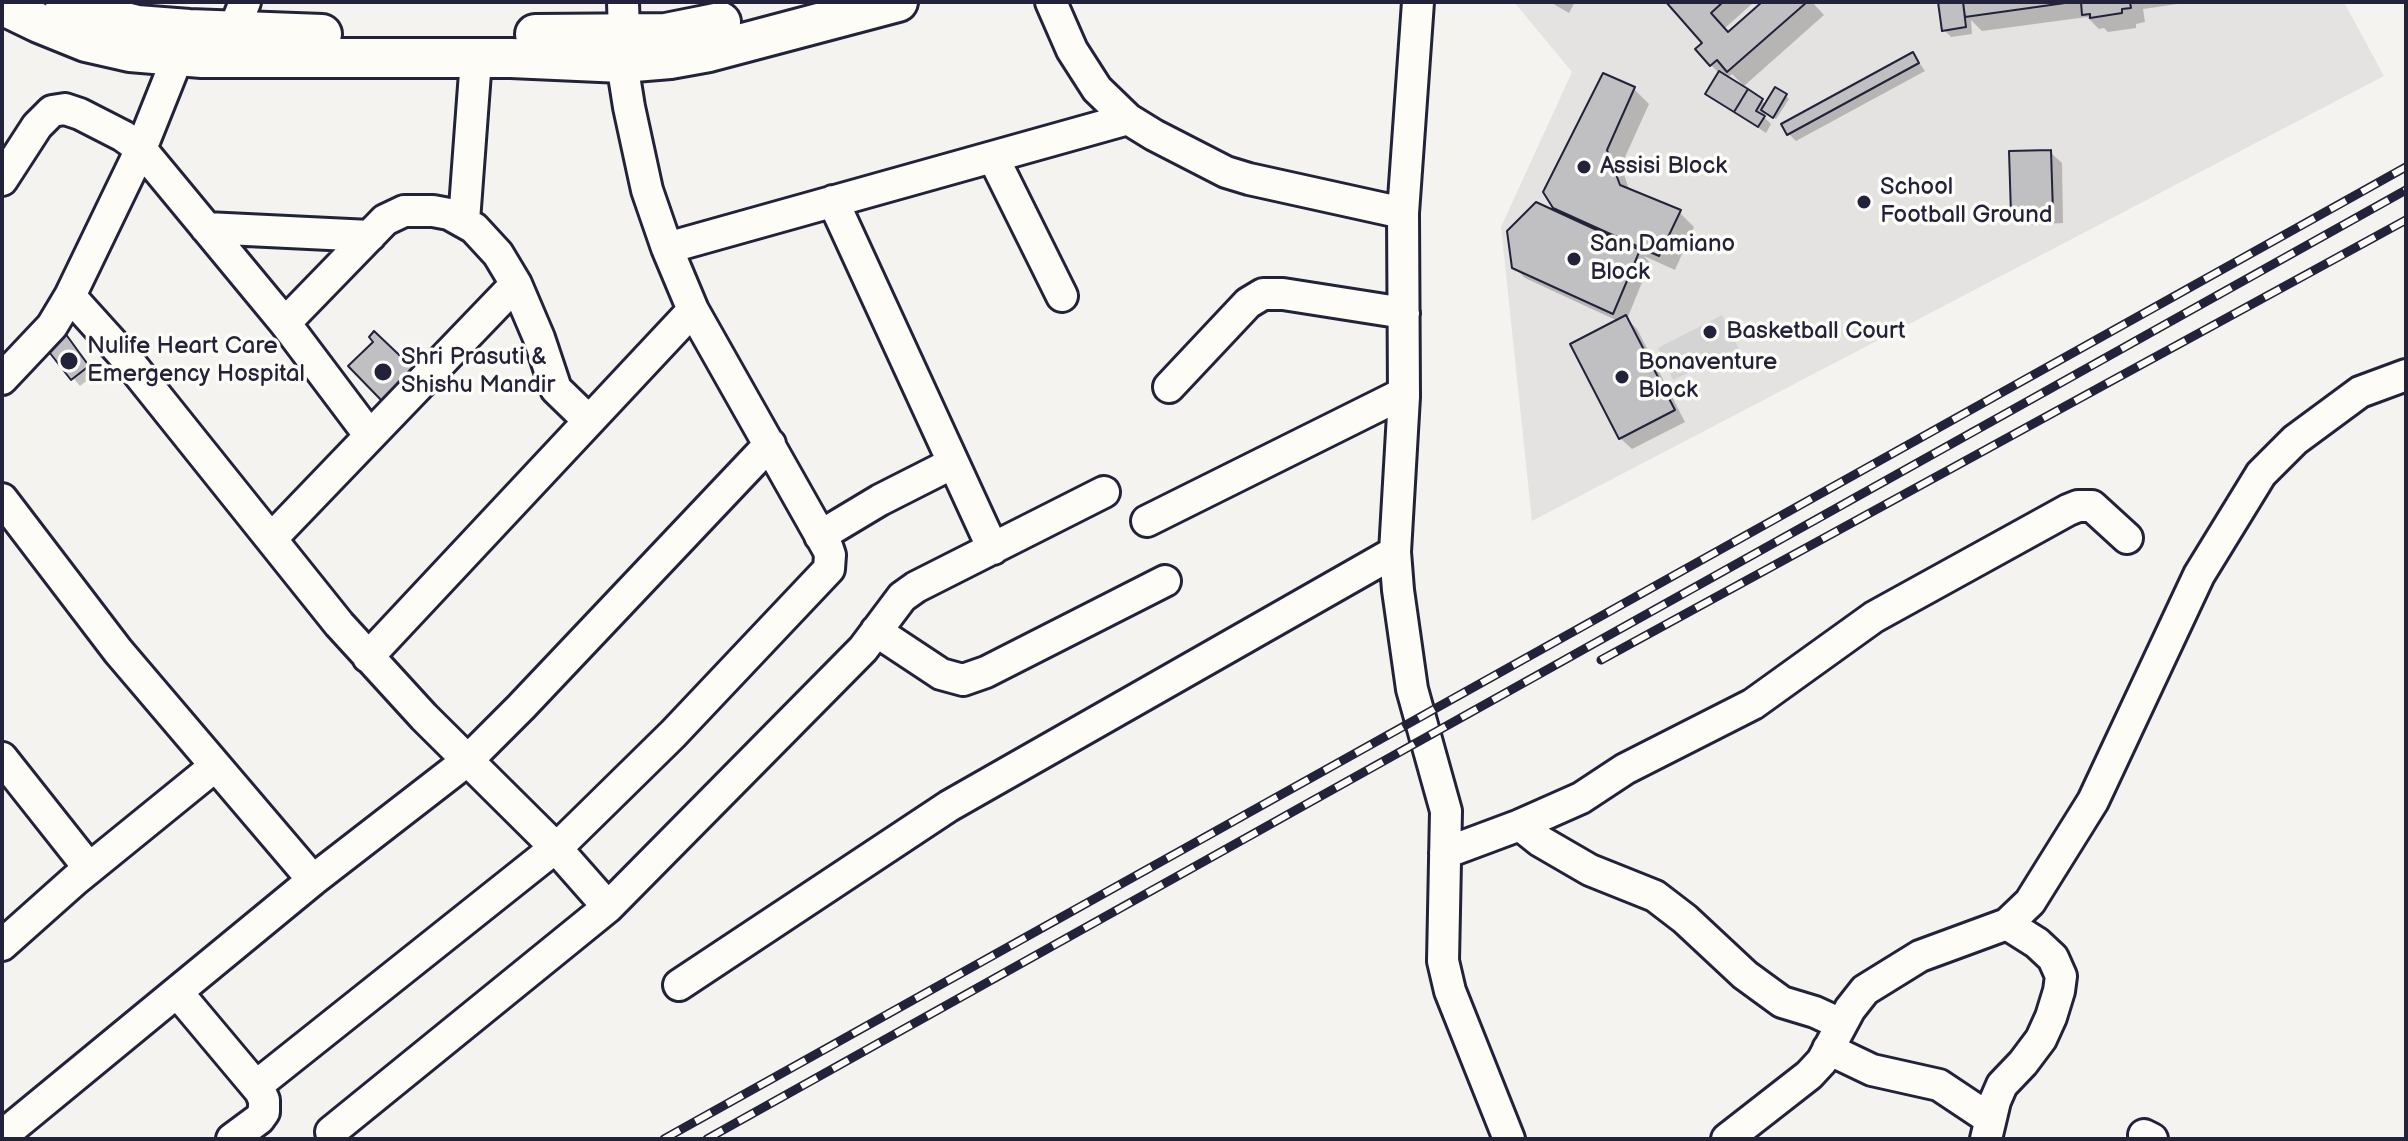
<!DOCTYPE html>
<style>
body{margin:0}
#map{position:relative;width:2408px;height:1141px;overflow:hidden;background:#f4f3ef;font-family:"Balsamiq Sans",sans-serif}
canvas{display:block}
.frame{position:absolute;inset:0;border:4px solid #22223b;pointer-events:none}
</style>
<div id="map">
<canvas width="2408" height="1141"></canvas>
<div class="frame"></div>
</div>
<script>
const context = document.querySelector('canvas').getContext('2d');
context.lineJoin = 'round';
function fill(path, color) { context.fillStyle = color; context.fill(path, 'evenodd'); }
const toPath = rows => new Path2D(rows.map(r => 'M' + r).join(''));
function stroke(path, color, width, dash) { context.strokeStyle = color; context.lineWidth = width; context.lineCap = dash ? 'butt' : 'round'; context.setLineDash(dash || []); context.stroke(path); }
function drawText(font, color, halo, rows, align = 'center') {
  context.font = font + ' "Balsamiq Sans",sans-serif'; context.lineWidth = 7; context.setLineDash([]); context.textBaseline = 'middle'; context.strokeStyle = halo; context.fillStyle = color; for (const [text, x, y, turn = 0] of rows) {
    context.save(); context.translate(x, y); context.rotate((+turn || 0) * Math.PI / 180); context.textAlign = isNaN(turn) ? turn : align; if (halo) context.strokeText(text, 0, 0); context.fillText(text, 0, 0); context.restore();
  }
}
fill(toPath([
 [1514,2,2344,2,2384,76,1532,521,1501,227,1572,72]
]), '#e4e3e2');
fill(toPath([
 [1722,315,1739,349,1673,380,1658,348]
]), '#d5d4d5');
fill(toPath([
 [1550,2,1575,2,1569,13],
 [1669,2,1754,2,1724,29,1729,34,1765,2,1812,2,1824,15,1744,86,1732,74,1727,79,1767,105,1786,96,1789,99,1776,119,1766,113,1764,117,1771,124,1766,133,1708,94,1720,74,1711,65,1704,43],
 [1940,2,2191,2,2143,9,2145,22,2136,24,2136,28,2108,32,2104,28,2099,29,2087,17,1982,31,1971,20,1972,34,1951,37,1944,30],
 [1913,54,1925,71,1796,141,1789,134,1784,125],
 [1634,89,1649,104,1621,166,1630,192,1679,212,1694,227,1675,270,1644,256,1650,263,1627,319,1637,329,1685,422,1632,449,1620,438,1618,321,1525,278,1514,267,1564,217,1554,207],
 [2050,152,2062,163,2063,223,2024,225,2013,213],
 [72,343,95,374,80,386,49,348]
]), '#0003');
const building = toPath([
 [1666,2,1723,2,1711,13,1728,32,1762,2,1807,2,1727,72,1717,60,1710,66,1695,49,1702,43,1666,2],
 [1938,2,1963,2,1966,27,1942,31,1938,2],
 [1963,2,2072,2,1965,17,1963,2],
 [2081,2,2130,2,2131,8,2122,9,2122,13,2090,18,2090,14,2082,15,2081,2],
 [1913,52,1919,63,1787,135,1781,124,1913,52],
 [1719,71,1748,89,1734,112,1705,94,1719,71],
 [1603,73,1635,87,1607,150,1620,185,1681,210,1659,256,1553,208,1543,192,1603,73],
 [1775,87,1787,94,1773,118,1761,110,1775,87],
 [1748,89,1763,99,1756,111,1765,116,1758,127,1734,112,1748,89],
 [2051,150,2053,213,2011,214,2009,151,2051,150],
 [1536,202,1640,250,1613,314,1512,268,1507,231,1536,202],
 [1626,315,1675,410,1619,439,1570,344,1626,315],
 [374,331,414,369,383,402,348,366,373,342,369,337,374,331],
 [65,333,89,366,71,380,46,348,65,333]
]);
fill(building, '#c0bfc2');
stroke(building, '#22223b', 2);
const minor = toPath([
 [623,2,624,35],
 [1051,2,1072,50,1097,89,1128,119,1154,135,1226,172,1249,179,1403,213],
 [1418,2,1403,213,1404,397,1395,552,1398,590,1412,689,1446,811,1443,961,1450,991,1509,1139],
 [226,49,245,2],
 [993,157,1062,296],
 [2,180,37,126,52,111,65,109,80,114,123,136,141,149,285,323,370,436],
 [833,201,993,549],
 [464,221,476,59],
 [206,228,370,236],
 [667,248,1128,119],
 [70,296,126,358,339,624,424,717,556,848,608,907],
 [285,323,385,220,404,211,433,211,449,214,474,228,498,254,516,284,539,338,556,389,589,421],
 [2,379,52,326,70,296,141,149,185,39],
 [1169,387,1248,303,1263,294,1283,294,1404,313],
 [2,499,118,651,313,880],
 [1147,521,1404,393],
 [820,536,880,500,953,463],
 [272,538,516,284],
 [876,631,941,674,963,680,986,672,1165,581],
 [368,657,693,310],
 [2,758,89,868],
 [1520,825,1540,841,1590,870,1655,896,1685,919,1745,975,1782,1002,1815,1012,1841,1024],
 [1445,853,1520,825,1581,798,1625,769,1753,704,1874,617,2068,510,2078,506,2092,506,2127,538],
 [2,945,75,880,214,767],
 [679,985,949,806,1395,552],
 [177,992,260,1091,264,1100,264,1112,259,1119,232,1139],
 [1828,1049,1872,1070,1939,1085,1990,1119],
 [256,1086,565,840,673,734,829,569,830,555,828,549,693,310,667,248,647,190,629,107,622,63],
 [331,1132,608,907,863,649,902,597,916,587,1104,492],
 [2144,1135,2152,1139],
 [2,1136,313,880,468,760,521,707,770,444],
 [1727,1139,1809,1075,1822,1061,1850,1009,1865,990,1920,956,2007,924,2030,902,2093,801,2199,575,2261,474,2295,440,2360,392,2406,375],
 [1986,1139,1995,1101,2002,1085,2023,1063,2041,1039,2051,1017,2059,991,2061,976,2053,958,2037,943,2007,924]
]);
const major = toPath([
 [65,2,101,16,137,25,189,29,322,34],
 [2,5,39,23,86,42,130,52,202,58,511,58,622,63,670,59,709,52,898,2],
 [535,34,666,33,721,22]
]);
stroke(minor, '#22223b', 36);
stroke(major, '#22223b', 44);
stroke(minor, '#fdfcf7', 30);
stroke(major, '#fdfcf7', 38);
const rail = toPath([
 [1601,660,2406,220],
 [664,1139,2406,167],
 [707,1139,2406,190]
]);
stroke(rail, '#22223b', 9);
stroke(rail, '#fdfcf7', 6, [18]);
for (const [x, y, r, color] of [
 [1584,167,8,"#22223b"],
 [1864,202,8,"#22223b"],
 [1574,259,8,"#22223b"],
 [1710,332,8,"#22223b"],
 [69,361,10,"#22223b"],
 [383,372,10,"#22223b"],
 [1622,377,8,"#22223b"]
]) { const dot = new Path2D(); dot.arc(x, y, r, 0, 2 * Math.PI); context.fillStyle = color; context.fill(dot); stroke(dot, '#fdfcf7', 3); }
drawText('24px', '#22223b', '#fdfcf7', [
 ["Assisi Block",1600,167],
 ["School",1880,188],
 ["Football Ground",1880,216],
 ["San Damiano",1590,245],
 ["Block",1590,273],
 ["Basketball Court",1726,332],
 ["Nulife Heart Care",87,347],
 ["Emergency Hospital",87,375],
 ["Shri Prasuti &",401,358],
 ["Shishu Mandir",401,386],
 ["Bonaventure",1638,363],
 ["Block",1638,391]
], 'left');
</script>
